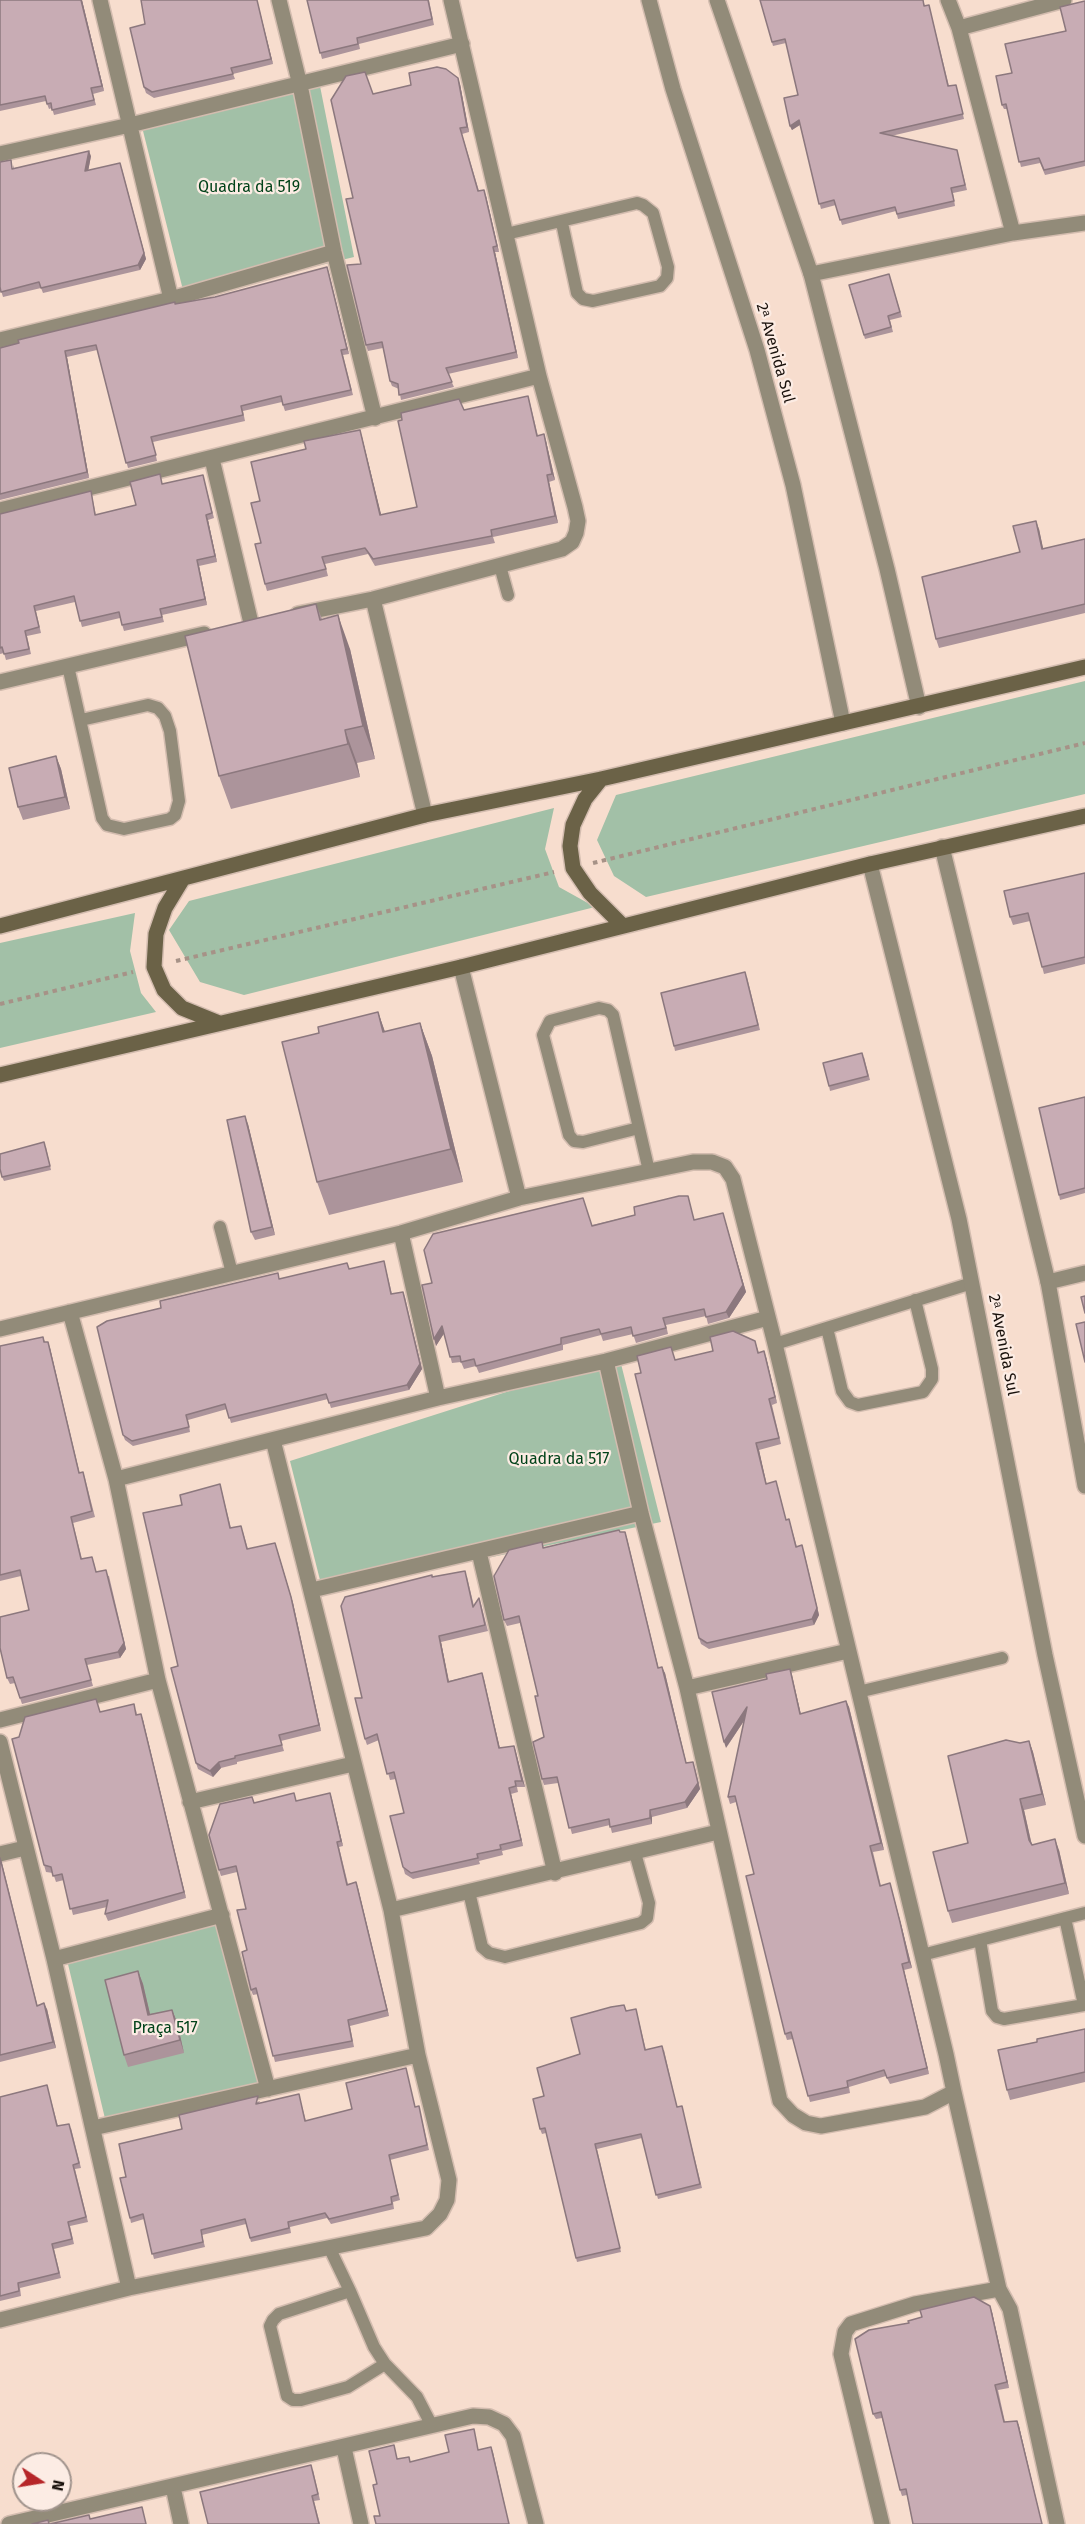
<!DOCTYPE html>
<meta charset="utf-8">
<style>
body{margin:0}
#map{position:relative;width:1085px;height:2524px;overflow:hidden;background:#f7ddce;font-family:"Fira Sans",sans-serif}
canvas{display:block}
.north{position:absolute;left:12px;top:2452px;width:60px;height:60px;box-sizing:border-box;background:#fcece4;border:2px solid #a1948d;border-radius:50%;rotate:102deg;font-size:16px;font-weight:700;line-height:24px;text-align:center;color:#18100b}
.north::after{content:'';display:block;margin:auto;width:21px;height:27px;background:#b62629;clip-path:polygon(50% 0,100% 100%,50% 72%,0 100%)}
</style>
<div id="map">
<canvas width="1085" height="2524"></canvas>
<div class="north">N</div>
</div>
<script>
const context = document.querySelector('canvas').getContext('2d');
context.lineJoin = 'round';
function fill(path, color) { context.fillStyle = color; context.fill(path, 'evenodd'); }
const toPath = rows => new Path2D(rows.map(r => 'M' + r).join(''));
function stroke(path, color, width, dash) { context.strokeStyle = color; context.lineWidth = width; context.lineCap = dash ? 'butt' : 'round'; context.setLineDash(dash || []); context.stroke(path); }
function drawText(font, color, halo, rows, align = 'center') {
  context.font = font + ' "Fira Sans",sans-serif'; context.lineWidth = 4.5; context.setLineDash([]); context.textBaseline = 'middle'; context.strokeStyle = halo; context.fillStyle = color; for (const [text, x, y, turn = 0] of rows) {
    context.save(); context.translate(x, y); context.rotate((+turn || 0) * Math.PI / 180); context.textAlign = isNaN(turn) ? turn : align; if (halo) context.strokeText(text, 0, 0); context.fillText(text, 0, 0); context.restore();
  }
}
fill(toPath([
 [318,76,354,257,185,298,139,115],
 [1085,681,1085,794,646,897,614,876,597,840,616,795],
 [554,808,545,849,559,887,595,907,244,995,200,982,169,930,189,901],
 [135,913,130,951,141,993,156,1012,0,1048,0,943],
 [619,1356,661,1522,323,1592,290,1461],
 [218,1921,265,2092,108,2131,67,1960]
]), '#a2c0a7');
const service = toPath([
 [506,234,637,203,643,205,653,213,668,267,667,278,660,286,593,301,583,299,577,293,562,223],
 [500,566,508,595],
 [68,666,102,818,107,825,124,829,170,819,175,815,179,801,170,731,165,716,158,708,148,705,81,720],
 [639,1128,583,1142,574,1141,569,1135,543,1035,550,1021,599,1008,608,1010,613,1015,639,1128,649,1171],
 [220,1227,232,1273],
 [827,1328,842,1391,850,1402,858,1405,923,1392,932,1379,932,1369,915,1300],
 [775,1344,972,1283],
 [858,1692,1002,1658],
 [469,1892,482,1947,489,1953,505,1957,641,1923,647,1918,649,1903,635,1853],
 [980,1940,992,2011,997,2017,1004,2019,1084,2005,1065,1918],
 [922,1955,1085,1913],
 [329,2247,350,2291,374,2347,385,2364,348,2387,301,2400,293,2400,287,2396,270,2326,273,2320,279,2314,350,2291],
 [385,2364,417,2397,432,2426]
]);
const minor = toPath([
 [100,0,171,299],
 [279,0,300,85,334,252,375,418],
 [948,0,959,28,1013,233],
 [959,28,1064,0],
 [0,154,130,125,462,44],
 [811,274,1013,233,1085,223],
 [0,340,171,299,334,252],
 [212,459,251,623],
 [0,510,539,376],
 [373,599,425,815],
 [298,614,373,599,562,549,572,542,576,533,578,521,575,507,539,376,451,0],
 [0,682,204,634],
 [461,967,519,1198],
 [401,1233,438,1398],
 [1048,1282,1085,1273],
 [70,1312,116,1479,158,1680,268,2089],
 [0,1329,401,1233,519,1198,693,1162,712,1162,725,1167,733,1179,775,1344,946,2054,954,2092,925,2107,821,2126,806,2123,793,2115,780,2101,687,1688,641,1513,606,1361],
 [116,1479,438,1398,606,1361,768,1318],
 [479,1552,555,1873],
 [312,1590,641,1513],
 [687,1688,848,1651],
 [0,1720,158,1680],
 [0,1742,54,1959,129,2288],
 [190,1802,353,1764],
 [0,1854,25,1848],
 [391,1910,718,1832],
 [54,1959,222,1915],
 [954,2092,999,2289],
 [93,2128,418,2055],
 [0,2320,129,2288,426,2228,440,2214,447,2200,449,2180,418,2055,391,1910,273,1440],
 [344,2448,361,2524],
 [173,2487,181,2524],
 [9,2524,473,2416,489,2417,504,2424,513,2436,536,2524],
 [882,2524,841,2354,845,2332,851,2324,915,2304,999,2289,1010,2309,1057,2524]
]);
const tertiary = toPath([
 [649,0,673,89,757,350,793,485,843,723],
 [717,0,811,274,887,569,919,707],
 [942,847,1048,1282,1085,1486],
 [870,864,959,1219,1045,1655,1085,1836]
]);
const secondary = toPath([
 [601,779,585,799,573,825,570,846,573,868,590,893,622,925],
 [182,880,165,908,156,934,154,967,164,990,182,1008,219,1023],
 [0,926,425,815,601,779,1085,667],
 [0,1075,461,967,870,864,1085,816]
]);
stroke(service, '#d3bcaf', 15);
stroke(minor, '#d3bcaf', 18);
stroke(tertiary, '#d3bcaf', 18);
stroke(secondary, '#d3bcaf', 18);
stroke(toPath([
 [593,863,1085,743],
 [176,961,554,872],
 [0,1004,133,972]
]), '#a69287', 4, [4.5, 4.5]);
stroke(service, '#928b79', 12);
stroke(minor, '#928b79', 15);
stroke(tertiary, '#928b79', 15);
stroke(secondary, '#6b6247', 15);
fill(toPath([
 [0,0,82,0,104,91,93,94,96,105,54,115,52,108,49,109,46,101,0,111],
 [141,0,257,0,273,64,233,74,235,79,154,98,146,93,144,87,145,24],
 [307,0,429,0,434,25,359,44,360,49,322,59],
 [760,0,923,0,925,6,929,5,949,86,956,85,964,119,891,136,957,150,967,190,953,193,955,206,898,219,896,211,842,225,836,205,821,209,800,125,792,130,790,126,798,95,786,43,773,46],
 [1085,1,1085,166,1045,175,1040,163,1021,167,1007,109,1004,109,1002,105,1012,73,1066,31],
 [460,84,469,132,462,134,479,191,486,196,499,252,495,252,518,358,448,374,454,387,401,400,399,389,392,386,390,381,383,348,368,351,366,345,361,264,353,198,373,94,411,85],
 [91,156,88,171,122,169,146,259,140,270,43,293,41,288,3,297,0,287,13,165,14,168],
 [327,267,349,354,343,355,353,395,285,411,282,402,243,411,245,421,153,442,157,461,128,468,97,350,67,357,89,478,0,500,0,348,175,304,215,297],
 [889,274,902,317,890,320,893,332,865,339,849,285],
 [528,396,530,403,538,436,546,441,555,480,549,482,558,523,493,537,495,543,375,566,368,554,325,564,328,576,267,591,265,584,261,543,260,501,362,437,381,515,417,507,464,410],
 [203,475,214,518,208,520,217,562,199,566,207,605,162,615,164,622,124,631,120,618,82,627,75,602,36,611,41,633,27,636,31,654,6,660,4,653,0,654,0,514,91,491,96,515,136,505,163,484],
 [1039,529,1043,549,1085,539,1085,613,939,648,936,639,1020,552],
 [316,604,322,619,350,649,375,759,357,763,360,777,231,809,219,776],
 [56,756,61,769,70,809,23,820,18,807],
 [1085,873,1085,964,1044,974,1030,921,1013,925,1010,917],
 [747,977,760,1030,675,1051,674,1046],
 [378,1012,385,1032,420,1023,432,1056,463,1182,329,1215,317,1182,319,1033],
 [864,1057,870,1080,830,1091,829,1086],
 [1085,1097,1085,1193,1060,1200,1059,1195],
 [248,1124,275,1235,255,1240,251,1232],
 [46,1147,51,1170,4,1181,2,1177],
 [688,1196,694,1220,723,1213,725,1220,746,1292,729,1318,708,1324,706,1316,666,1325,668,1334,636,1343,633,1334,603,1341,601,1335,563,1345,563,1350,479,1373,476,1366,464,1369,461,1362,452,1363,444,1333,436,1346,432,1283,592,1225,635,1215],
 [384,1261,392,1294,403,1292,405,1297,422,1369,409,1390,331,1408,328,1399,231,1423,227,1409,188,1420,190,1432,133,1446,125,1440,123,1435,161,1308,280,1279,349,1269],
 [43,1337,45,1342,50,1348,79,1473,83,1472,85,1478,95,1517,73,1523,82,1559,94,1563,96,1572,109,1576,126,1649,120,1658,87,1665,93,1686,22,1704,15,1683,10,1684,7,1678,29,1610,21,1576,0,1581,0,1346],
 [755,1341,759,1353,766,1357,777,1403,772,1405,781,1444,759,1450,766,1484,778,1487,786,1520,789,1519,797,1547,804,1551,819,1615,814,1625,709,1649,701,1644,699,1638,641,1373,675,1360],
 [220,1484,231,1528,243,1532,248,1549,277,1549,293,1603,321,1731,281,1741,284,1751,237,1762,237,1764,221,1768,213,1777,198,1769,196,1763,178,1666,182,1505],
 [625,1532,658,1668,665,1673,686,1763,695,1768,700,1789,687,1808,652,1817,652,1824,612,1833,610,1825,572,1834,558,1783,544,1785,542,1779,544,1737,538,1696,520,1623,507,1626,504,1620,542,1542,544,1548],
 [432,1577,467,1577,474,1606,479,1598,481,1604,488,1631,441,1642,449,1681,482,1673,500,1748,514,1746,525,1787,517,1787,518,1792,511,1794,523,1846,502,1851,503,1855,479,1861,480,1864,413,1879,405,1874,403,1867,404,1813,396,1779,390,1780,379,1740,367,1745,365,1739,362,1698],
 [790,1669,801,1714,846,1701,849,1707,884,1850,873,1852,881,1886,892,1890,902,1928,912,1968,904,1970,929,2074,890,2084,886,2076,849,2087,850,2093,810,2102,793,2039,787,2040,785,2034,754,1874,736,1802,730,1804,728,1797,744,1721,726,1748,767,1679],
 [136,1710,137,1715,143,1720,186,1898,108,1921,105,1914,107,1907,73,1915,64,1880,56,1882,53,1873,46,1872,44,1865,100,1712],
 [1029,1741,1033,1752,1046,1805,1024,1810,1032,1845,1059,1850,1069,1894,952,1923,948,1911,968,1843,1020,1743],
 [330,1793,343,1846,339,1847,348,1884,356,1882,358,1888,389,2016,350,2026,354,2047,275,2062,258,1994,253,1995,251,1990,247,1950,246,1909,237,1872,221,1876,219,1870,252,1797,254,1802,297,1801],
 [0,1858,37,2006,47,2009,56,2048,0,2062],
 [138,1971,143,1984,150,2014,172,2010,177,2022,184,2053,128,2067,124,2055],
 [626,2011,637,2013,646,2050,664,2050,677,2107,683,2111,702,2188,658,2199,642,2138,597,2149,621,2252,577,2262,546,2133,542,2134,540,2129,580,2054],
 [1085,2029,1085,2082,1010,2100,1007,2090,1037,2042],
 [406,2068,415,2107,420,2111,429,2150,390,2160,400,2200,393,2202,394,2209,331,2224,327,2218,290,2227,291,2233,251,2242,246,2224,202,2235,205,2247,154,2259,144,2219,131,2223,130,2218,126,2177,182,2129,260,2101,259,2103,300,2099,306,2121,352,2109],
 [47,2085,58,2126,71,2128,81,2168,75,2169,88,2222,70,2226,74,2244,54,2249,61,2278,20,2288,21,2296,0,2301,0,2097],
 [992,2312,1009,2388,998,2390,1005,2422,1017,2421,1019,2426,1042,2524,913,2524,907,2495,902,2496,900,2490,882,2418,876,2419,873,2414],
 [313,2470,320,2500,314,2501,320,2524,208,2524]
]), '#ac949b');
fill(toPath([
 [81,0,82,0,104,91,102,86],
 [257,0,273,64,271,59],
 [458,78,460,84,469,132,467,127],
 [799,120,801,124,792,130,790,126],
 [89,151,91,156,87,177,85,171],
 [120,163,146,259,140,270,138,265],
 [484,190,486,196,499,252,497,246],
 [493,247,495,252,518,358,516,352],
 [327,267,329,273,349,354,347,349],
 [65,351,67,357,89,478,87,472],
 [360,430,362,437,383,522,380,515],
 [544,434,546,441,555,480,552,474],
 [547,475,549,482,558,523,555,516],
 [206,515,208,520,217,562,215,556],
 [1036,521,1039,529,1045,557,1042,549],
 [197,560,199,566,207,605,205,599],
 [338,615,350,649,375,759,363,726],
 [345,730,357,763,360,777,348,744],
 [56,756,61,769,70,809,65,797],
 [378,1012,390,1046,383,1032],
 [420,1023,432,1056,463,1182,451,1149],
 [245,1116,248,1124,275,1235,272,1227],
 [723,1213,746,1292,729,1318,726,1312],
 [403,1292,422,1369,409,1390,407,1385],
 [442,1326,445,1332,436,1346,434,1339],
 [48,1342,50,1348,81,1479,79,1473],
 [764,1351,766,1357,777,1403,775,1397],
 [756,1443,759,1450,768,1490,766,1484],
 [625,1532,627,1538,660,1674,658,1668],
 [802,1545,819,1615,814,1625,812,1619],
 [277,1549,293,1603,321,1731,319,1725],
 [106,1570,126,1649,120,1658,118,1652],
 [439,1636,441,1642,450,1688,448,1682],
 [662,1667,665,1673,688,1770,686,1763],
 [790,1669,792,1675,802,1720,800,1714],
 [482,1673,484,1679,501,1754,499,1748],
 [846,1701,849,1707,884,1850,881,1843],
 [747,1707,749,1713,726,1748,724,1742],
 [141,1714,143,1720,186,1898,184,1892],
 [1029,1741,1033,1752,1046,1805,1042,1794],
 [514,1746,516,1752,525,1787,522,1781],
 [219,1762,221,1768,213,1777,210,1771],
 [693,1762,700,1789,687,1808,685,1802],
 [509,1788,511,1794,523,1846,521,1840],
 [330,1793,332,1799,343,1846,341,1841],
 [1020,1799,1024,1810,1033,1851,1029,1840],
 [650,1810,652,1817,652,1824,650,1818],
 [1055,1839,1059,1850,1069,1894,1065,1883],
 [0,1858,2,1863,39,2012,37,2006],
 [356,1882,358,1888,389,2016,387,2010],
 [890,1883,902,1928,912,1968,909,1962],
 [902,1964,904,1970,929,2074,927,2068],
 [138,1971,143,1984,153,2027,148,2015],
 [44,2003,47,2009,56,2048,53,2042],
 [172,2010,177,2022,184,2053,180,2040],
 [990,2306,992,2312,1009,2388,1007,2382],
 [1017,2421,1019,2426,1042,2524],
 [491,2447,493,2452,509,2524]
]), '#8c787e');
const building = toPath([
 [0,0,81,0,102,86,91,88,94,100,52,110,51,103,47,104,45,96,0,105,0,0],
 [141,0,257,0,271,59,231,68,233,74,152,92,144,87,130,28,145,24,141,0],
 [307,0,428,0,432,19,357,38,358,44,320,53,307,0],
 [760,0,923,0,924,6,929,5,948,86,956,85,963,114,880,133,957,150,965,185,951,188,954,201,897,214,895,207,840,220,834,200,819,204,799,120,790,126,784,98,798,95,785,39,772,42,760,0],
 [1085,1,1085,161,1044,170,1039,158,1019,162,1006,104,1002,105,996,76,1012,73,1005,44,1066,31,1060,7,1085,1],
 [437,67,446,69,458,78,467,127,460,128,478,191,484,190,497,246,493,247,516,352,446,368,452,382,399,395,398,384,390,381,382,342,366,345,347,265,361,264,346,199,353,198,331,100,346,76,365,72,373,94,411,85,409,73,437,67],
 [89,151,85,171,120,163,144,253,138,265,41,288,39,282,1,292,0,287,0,162,11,160,12,169,89,151],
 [327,267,347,349,341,350,351,390,283,405,281,396,241,406,243,415,151,437,156,455,126,463,96,345,65,351,87,472,0,494,0,348,19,343,18,340,175,302,175,304,215,297,327,267],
 [889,274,900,312,888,316,891,327,864,335,849,285,889,274],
 [528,396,537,436,544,434,552,474,547,475,555,516,491,530,492,536,373,559,365,548,322,557,326,569,265,584,255,544,261,543,251,503,260,501,251,462,306,449,304,441,360,430,380,515,417,507,398,421,402,420,401,413,459,399,464,410,528,396],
 [160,474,162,484,203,475,212,513,206,515,215,556,197,560,205,599,160,609,162,617,122,625,119,612,80,621,74,596,34,606,39,627,25,631,29,649,4,654,2,647,0,648,0,514,91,491,95,515,136,505,130,482,160,474],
 [1036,521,1042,549,1085,539,1085,604,936,639,922,577,1020,552,1013,526,1036,521],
 [316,604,320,620,338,615,363,726,345,730,348,744,219,776,185,636,316,604],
 [56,756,65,797,18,807,9,768,56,756],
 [1085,873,1085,957,1042,967,1028,913,1010,917,1004,891,1085,873],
 [745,972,758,1025,674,1046,661,993,745,972],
 [378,1012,383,1032,420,1023,451,1149,317,1182,282,1042,319,1033,318,1027,378,1012],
 [862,1053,868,1076,829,1086,823,1063,862,1053],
 [1085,1097,1085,1188,1059,1195,1039,1108,1085,1097],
 [245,1116,272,1227,251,1232,227,1120,245,1116],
 [44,1142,50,1166,2,1177,0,1169,0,1154,44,1142],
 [679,1196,688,1196,694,1220,723,1213,743,1285,726,1312,706,1317,704,1309,663,1318,666,1328,633,1336,631,1327,601,1334,599,1329,561,1338,561,1344,476,1366,474,1359,461,1362,460,1356,450,1357,442,1326,434,1339,422,1285,432,1283,424,1250,433,1234,583,1198,592,1226,635,1215,634,1207,679,1196],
 [384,1261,391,1294,403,1292,420,1364,407,1385,329,1403,326,1394,229,1418,225,1404,186,1415,189,1427,132,1441,123,1435,97,1327,107,1321,161,1308,160,1301,278,1273,279,1279,347,1263,349,1269,384,1261],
 [1085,1296,1085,1313,1081,1297,1085,1296],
 [1085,1322,1085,1362,1076,1324,1085,1322],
 [733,1331,755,1341,758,1353,764,1351,775,1397,769,1399,779,1438,756,1443,766,1484,776,1481,786,1520,789,1519,796,1547,802,1545,817,1608,812,1619,707,1643,699,1638,635,1374,641,1373,637,1356,671,1347,675,1360,713,1351,710,1337,733,1331],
 [43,1337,44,1342,48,1342,79,1473,83,1472,92,1511,71,1517,81,1559,92,1557,96,1572,106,1570,124,1643,118,1652,85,1659,91,1680,20,1698,13,1677,7,1678,0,1648,0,1617,29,1610,20,1570,0,1575,0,1346,43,1337],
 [220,1484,230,1528,241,1526,247,1549,275,1543,291,1597,319,1725,279,1735,282,1745,235,1756,235,1758,219,1762,210,1771,196,1763,171,1668,178,1666,143,1513,182,1505,180,1495,220,1484],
 [619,1530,620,1532,625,1532,658,1668,662,1667,686,1763,693,1762,698,1783,685,1802,650,1810,650,1818,610,1827,609,1819,569,1828,557,1777,542,1779,533,1742,544,1737,535,1696,538,1696,519,1616,504,1620,494,1576,509,1550,542,1542,543,1548,619,1530],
 [465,1571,473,1607,479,1598,485,1625,439,1636,448,1682,482,1673,499,1748,514,1746,522,1781,515,1781,516,1786,509,1788,521,1840,500,1845,501,1849,477,1854,478,1858,411,1873,403,1867,390,1816,404,1813,394,1772,387,1774,377,1734,365,1739,355,1698,362,1698,341,1606,345,1597,432,1575,432,1577,465,1571],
 [790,1669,800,1714,846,1701,881,1843,870,1846,880,1886,890,1883,900,1922,909,1962,902,1964,927,2068,887,2078,884,2070,847,2081,848,2087,808,2096,791,2032,785,2034,746,1876,754,1874,735,1796,728,1797,747,1707,724,1742,712,1692,767,1679,766,1674,790,1669],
 [96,1699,100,1712,134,1704,136,1715,141,1714,184,1892,105,1914,108,1900,70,1909,62,1874,53,1876,51,1867,44,1865,12,1739,19,1737,25,1717,96,1699],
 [1006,1740,1020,1743,1029,1741,1042,1794,1020,1799,1029,1840,1032,1845,1055,1839,1065,1883,948,1911,933,1852,968,1843,948,1756,1006,1740],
 [294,1793,296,1801,330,1793,341,1841,337,1842,347,1885,356,1882,387,2010,348,2020,352,2041,273,2056,256,1988,251,1990,242,1952,247,1950,237,1910,246,1909,236,1866,219,1870,209,1835,220,1804,252,1797,254,1803,294,1793],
 [0,1858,37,2006,44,2003,53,2042,0,2055,0,1858],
 [138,1971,148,2015,172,2010,180,2040,124,2055,105,1980,138,1971],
 [624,2005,626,2011,636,2009,645,2050,662,2046,677,2107,682,2106,700,2184,656,2195,641,2134,595,2144,620,2248,576,2258,545,2128,540,2129,533,2099,544,2096,537,2068,580,2054,571,2018,611,2007,624,2005],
 [1085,2029,1085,2072,1007,2090,998,2050,1037,2042,1037,2039,1085,2029],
 [406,2068,415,2107,419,2106,427,2145,389,2155,398,2195,391,2197,392,2204,329,2219,325,2213,288,2222,289,2228,250,2238,245,2219,201,2230,203,2242,152,2254,143,2214,130,2218,120,2178,126,2177,119,2144,182,2129,179,2115,258,2096,256,2104,299,2094,305,2121,352,2109,346,2083,406,2068],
 [47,2085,57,2126,69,2124,79,2163,73,2165,86,2217,68,2222,72,2239,52,2244,59,2273,18,2283,19,2291,0,2296,0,2097,47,2085],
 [974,2297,990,2306,1007,2382,995,2385,1004,2422,1017,2421,1042,2524,913,2524,906,2489,900,2490,881,2412,873,2414,855,2339,869,2330,909,2323,908,2321,922,2317,920,2310,974,2297],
 [474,2429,478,2450,491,2447,509,2524,376,2524,374,2516,380,2516,373,2485,377,2484,369,2451,394,2445,397,2459,409,2457,410,2462,449,2452,445,2435,474,2429],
 [311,2465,318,2494,312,2496,319,2524,208,2524,200,2492,311,2465],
 [142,2507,146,2524,50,2524,89,2515,90,2519,142,2507],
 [48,2520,49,2524,32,2524,48,2520]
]);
fill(building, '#c8acb4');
stroke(building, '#8c787e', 1.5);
drawText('16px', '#014219', '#fcece4', [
 ["Quadra da 519",249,188],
 ["Quadra da 517",559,1460],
 ["Praça 517",165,2029]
]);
drawText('16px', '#18100b', '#fcece4', [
 ["2ᵃ Avenida Sul",775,353,74],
 ["2ᵃ Avenida Sul",1003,1345,79]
]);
</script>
